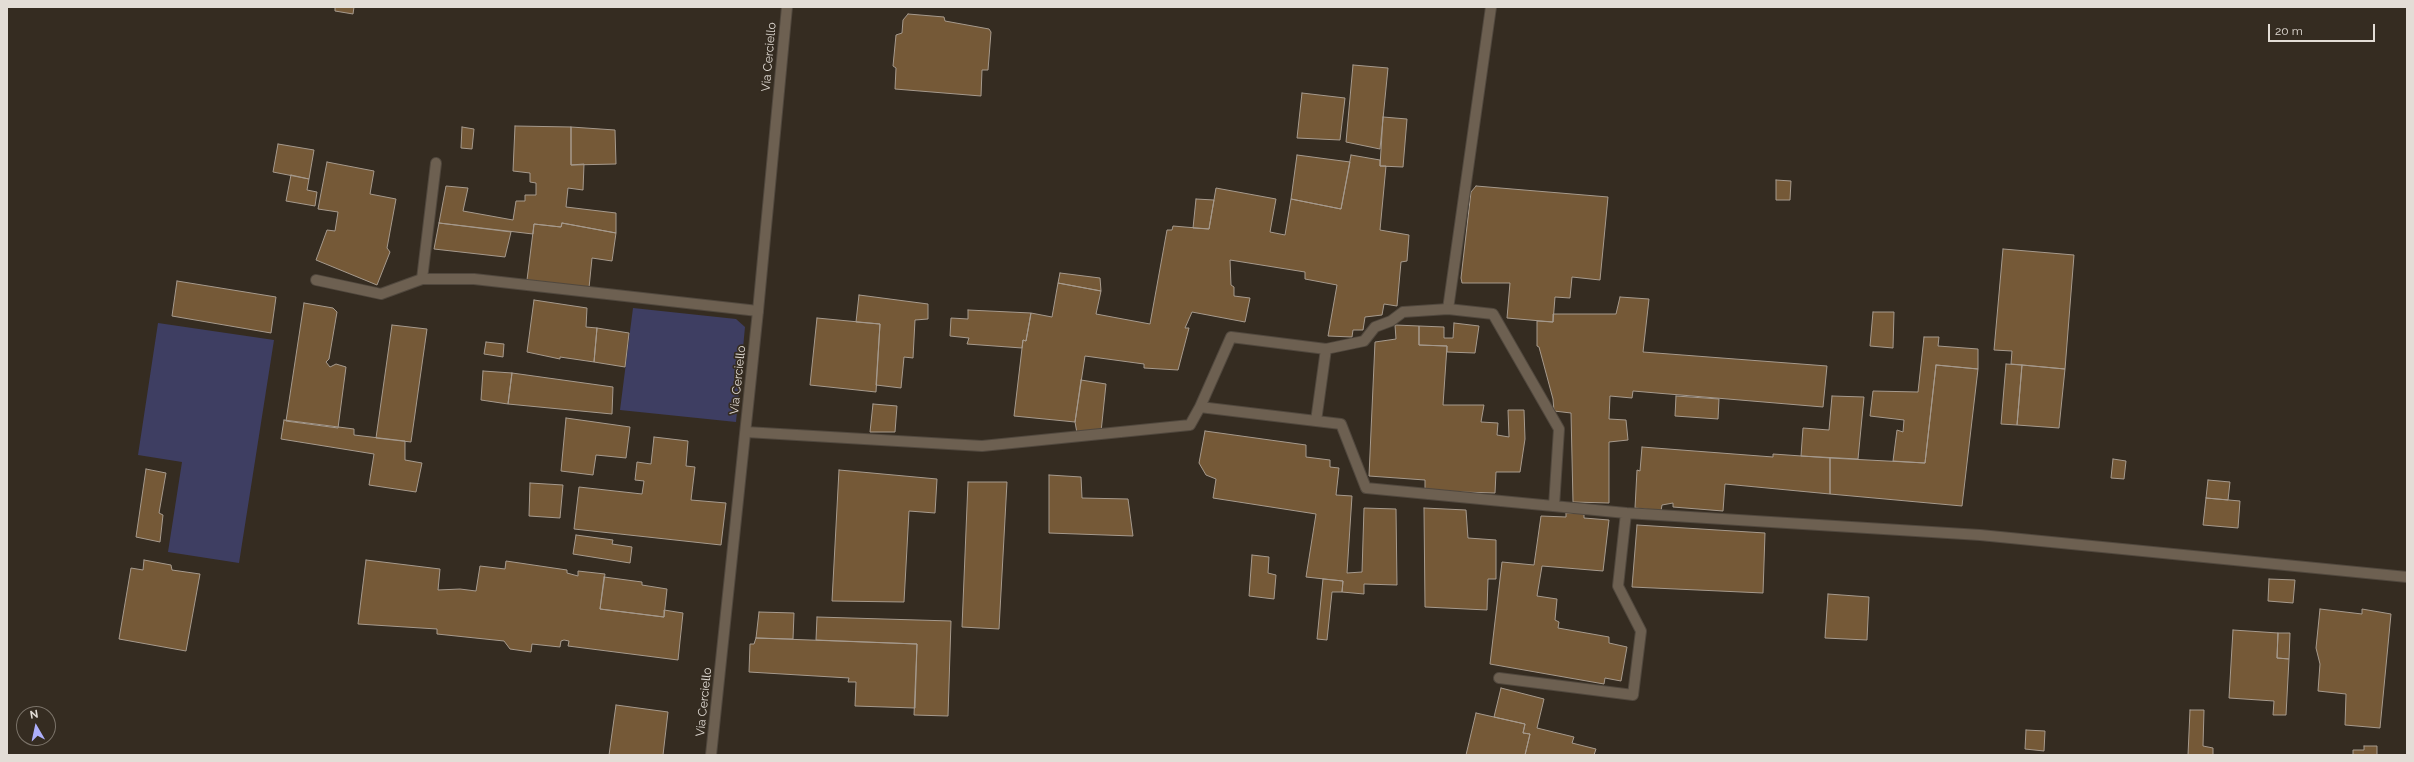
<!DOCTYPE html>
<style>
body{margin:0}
#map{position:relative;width:2414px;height:762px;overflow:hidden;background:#352c21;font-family:Raleway,sans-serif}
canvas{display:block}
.frame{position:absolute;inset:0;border:8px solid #e3ddd6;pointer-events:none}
.north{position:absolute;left:16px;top:706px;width:40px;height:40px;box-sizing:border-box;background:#352c21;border:1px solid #7b7369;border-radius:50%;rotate:351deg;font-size:11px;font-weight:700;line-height:16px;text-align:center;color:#e3ddd6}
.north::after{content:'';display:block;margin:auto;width:14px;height:18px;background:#adaffb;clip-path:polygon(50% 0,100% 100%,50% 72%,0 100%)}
.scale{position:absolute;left:2268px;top:24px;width:107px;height:18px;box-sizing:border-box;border:2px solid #e3ddd6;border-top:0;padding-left:5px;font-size:12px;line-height:14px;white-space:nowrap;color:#e3ddd6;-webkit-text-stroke:3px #352c21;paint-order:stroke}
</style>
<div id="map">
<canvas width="2414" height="762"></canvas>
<div class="frame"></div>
<div class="north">N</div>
<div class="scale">20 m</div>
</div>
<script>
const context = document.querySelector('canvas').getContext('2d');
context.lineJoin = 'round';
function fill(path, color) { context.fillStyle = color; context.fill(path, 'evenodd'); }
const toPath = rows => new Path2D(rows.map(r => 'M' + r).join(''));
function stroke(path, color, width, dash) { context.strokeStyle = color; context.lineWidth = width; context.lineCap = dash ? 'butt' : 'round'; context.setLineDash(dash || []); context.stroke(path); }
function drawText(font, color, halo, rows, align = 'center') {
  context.font = font + ' Raleway,sans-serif'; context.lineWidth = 3.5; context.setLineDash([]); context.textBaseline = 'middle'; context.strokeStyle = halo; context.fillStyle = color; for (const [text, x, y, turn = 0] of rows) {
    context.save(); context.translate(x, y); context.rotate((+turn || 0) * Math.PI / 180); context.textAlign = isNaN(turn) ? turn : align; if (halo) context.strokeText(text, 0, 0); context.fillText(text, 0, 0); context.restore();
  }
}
fill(toPath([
 [633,308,736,319,745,327,736,422,620,410],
 [158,323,274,340,239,563,168,552,182,462,138,455]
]), '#3e3e62');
const building = toPath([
 [335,7,354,7,353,14,335,11,335,7],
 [908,14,944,17,945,21,989,29,991,32,988,70,982,70,981,96,895,89,896,68,893,66,896,35,902,33,903,20,908,14],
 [1353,65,1388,68,1380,149,1346,142,1353,65],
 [1302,93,1345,98,1340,140,1297,138,1302,93],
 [1383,117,1407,119,1403,167,1380,166,1383,117],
 [515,126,571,127,571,165,584,164,583,190,568,188,566,207,616,213,616,233,562,223,561,227,534,224,533,234,439,223,446,186,468,188,463,211,513,220,516,201,525,201,525,195,536,195,536,183,530,182,530,173,513,171,515,126],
 [462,127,474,129,472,149,461,148,462,127],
 [571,127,615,130,616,164,571,165,571,127],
 [278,144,314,150,309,179,273,172,278,144],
 [1297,155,1350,162,1341,209,1291,199,1297,155],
 [1351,155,1380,160,1380,166,1386,166,1380,230,1409,235,1407,261,1401,262,1397,306,1384,304,1382,315,1365,317,1363,330,1353,330,1352,337,1328,336,1337,285,1305,279,1305,272,1230,260,1231,285,1234,287,1234,296,1250,298,1245,322,1192,312,1185,328,1189,328,1178,370,1144,368,1144,364,1085,356,1075,422,1014,416,1023,340,1026,341,1031,313,1052,317,1058,283,1101,291,1096,314,1150,324,1167,230,1172,230,1173,226,1209,229,1216,188,1276,199,1270,232,1285,235,1291,199,1341,209,1351,155],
 [327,162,374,171,370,194,396,199,387,248,390,252,377,285,316,260,327,230,335,231,338,212,318,209,327,162],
 [291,175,309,179,307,190,317,192,315,206,286,201,291,175],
 [1776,180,1791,181,1790,200,1776,200,1776,180],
 [1476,186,1608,197,1600,280,1572,277,1570,298,1555,297,1553,322,1507,318,1510,283,1462,283,1461,278,1471,192,1476,186],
 [1196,199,1214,200,1209,229,1193,228,1196,199],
 [439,223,511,232,505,257,434,249,439,223],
 [562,223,616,233,612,261,592,258,589,288,527,280,534,224,561,227,562,223],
 [2003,249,2074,255,2065,369,2011,364,2012,351,1994,350,2003,249],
 [1060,273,1100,278,1101,291,1058,283,1060,273],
 [177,281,276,297,271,333,172,316,177,281],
 [859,295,928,304,928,319,915,320,913,358,904,357,901,388,876,385,880,324,856,322,859,295],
 [1620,297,1649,299,1643,352,1827,366,1823,407,1633,391,1632,398,1610,396,1609,419,1626,420,1628,440,1609,442,1609,503,1573,502,1571,413,1554,411,1553,399,1539,347,1537,346,1537,321,1553,322,1553,314,1616,314,1620,297],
 [534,300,587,308,586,327,597,328,594,362,560,357,560,359,527,352,534,300],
 [304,303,333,308,337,312,329,359,326,362,330,367,336,364,346,367,338,428,286,421,304,303],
 [968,310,1031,313,1026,341,1023,340,1022,348,967,344,969,338,950,336,951,318,968,319,968,310],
 [1873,312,1894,312,1893,348,1870,346,1873,312],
 [817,318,880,324,876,392,810,385,817,318],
 [1454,323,1479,326,1475,353,1447,352,1447,346,1419,345,1419,326,1444,327,1444,338,1453,338,1454,323],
 [392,325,427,329,411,442,376,438,392,325],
 [1395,325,1419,326,1419,345,1447,346,1443,405,1484,405,1481,422,1498,423,1497,435,1509,437,1508,410,1524,410,1525,439,1520,472,1496,472,1495,493,1425,491,1425,480,1369,476,1375,342,1396,339,1395,325],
 [597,328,629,333,625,367,594,362,597,328],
 [1924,337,1939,337,1938,346,1978,349,1978,369,1936,365,1925,463,1893,461,1897,430,1903,432,1904,420,1870,416,1873,391,1918,392,1924,337],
 [486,342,504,344,503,357,484,354,486,342],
 [2006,364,2022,365,2017,425,2001,424,2006,364],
 [1936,365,1978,369,1962,506,1830,494,1830,458,1925,463,1936,365],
 [2022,365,2065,369,2059,428,2017,425,2022,365],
 [483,371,512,373,508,404,481,400,483,371],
 [512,373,613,387,612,414,508,404,512,373],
 [1081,380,1106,384,1101,432,1077,433,1075,422,1081,380],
 [1676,396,1719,399,1718,419,1675,416,1676,396],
 [1832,396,1864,397,1858,459,1801,456,1803,428,1829,430,1832,396],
 [873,404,897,406,895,432,870,432,873,404],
 [566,418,630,427,626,458,596,455,593,475,561,471,566,418],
 [284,420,354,429,354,435,405,441,405,460,422,463,416,492,369,485,374,454,281,439,284,420],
 [1205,431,1306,445,1306,457,1330,460,1330,467,1339,468,1336,495,1352,496,1347,573,1362,572,1364,508,1396,509,1397,585,1364,584,1364,594,1342,592,1343,581,1306,577,1316,514,1213,498,1216,479,1206,475,1199,463,1205,431],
 [654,437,688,441,686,466,695,467,691,500,726,503,721,545,574,529,579,487,642,494,644,481,635,480,637,462,651,464,654,437],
 [1642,447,1773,457,1773,454,1830,458,1830,494,1725,484,1723,511,1673,507,1673,503,1662,505,1661,511,1635,508,1637,470,1640,471,1642,447],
 [2113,459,2126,461,2124,479,2111,478,2113,459],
 [146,469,166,473,159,513,163,515,160,542,136,537,146,469],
 [839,470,937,479,935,513,909,511,904,602,832,601,839,470],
 [1049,475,1081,477,1082,498,1128,499,1133,536,1049,533,1049,475],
 [2208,480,2230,482,2228,500,2206,498,2208,480],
 [968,482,1007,482,999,629,962,627,968,482],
 [530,483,563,485,560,518,529,516,530,483],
 [2206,498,2240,501,2238,528,2203,525,2206,498],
 [1424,508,1466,510,1468,538,1496,540,1496,579,1488,579,1487,610,1425,607,1424,508],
 [1566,513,1584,513,1584,518,1609,520,1603,571,1542,566,1537,596,1557,599,1555,620,1559,622,1558,628,1609,637,1609,643,1627,647,1621,681,1605,678,1604,684,1490,664,1502,562,1534,565,1541,516,1566,517,1566,513],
 [1637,525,1765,533,1763,593,1632,587,1637,525],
 [576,535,613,540,612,544,632,547,630,563,573,554,576,535],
 [1252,555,1269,557,1268,573,1276,575,1274,599,1249,596,1252,555],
 [144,560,171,565,172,570,200,574,186,651,119,639,131,568,143,570,144,560],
 [366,560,440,569,438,590,460,589,476,591,480,566,505,569,506,561,567,570,567,573,578,576,578,571,605,574,600,609,664,617,664,610,683,613,678,660,568,646,569,641,564,640,561,641,560,647,532,644,531,652,510,649,504,641,437,634,437,629,358,624,366,560],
 [604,577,642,582,642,585,667,589,664,617,600,609,604,577],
 [1323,579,1343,581,1342,592,1332,592,1327,640,1317,639,1323,579],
 [2269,579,2295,580,2293,603,2268,601,2269,579],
 [1828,594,1869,597,1867,640,1825,638,1828,594],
 [2320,609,2362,614,2362,609,2391,614,2380,728,2345,725,2346,694,2318,691,2320,664,2316,648,2320,609],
 [759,612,794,613,793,639,756,638,759,612],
 [817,617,951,621,948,716,914,715,917,644,816,640,817,617],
 [2233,630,2278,633,2277,658,2289,659,2286,715,2273,715,2274,701,2229,698,2233,630],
 [2278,633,2290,633,2289,659,2277,658,2278,633],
 [756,638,917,644,915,708,855,706,856,682,848,682,849,678,749,672,750,644,754,644,756,638],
 [1501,688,1544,699,1537,728,1574,737,1572,743,1596,749,1594,755,1525,755,1530,734,1523,733,1525,724,1494,717,1501,688],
 [616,705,668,712,663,755,609,755,616,705],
 [2190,710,2204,710,2203,746,2213,748,2213,755,2188,755,2190,710],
 [1476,713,1525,724,1523,733,1530,734,1525,755,1466,755,1476,713],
 [2026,730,2045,731,2044,751,2025,749,2026,730],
 [2364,746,2377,746,2377,755,2353,755,2353,750,2364,750,2364,746]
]);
fill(building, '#755937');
stroke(building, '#a69a8d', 1);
const service = toPath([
 [422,279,436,163],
 [1448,309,1491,7]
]);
const minor = toPath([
 [316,280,381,294,422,279,474,279,758,311],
 [1326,349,1364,341,1375,327,1391,321,1403,312,1448,309,1493,314,1559,429,1554,506],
 [1200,407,1231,337,1326,349,1316,421],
 [746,432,982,446,1190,425,1200,407,1341,424,1366,488,1626,513,1980,535,2407,577],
 [1499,678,1633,695,1641,631,1618,586,1626,513]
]);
const tertiary = toPath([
 [711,755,758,311,787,7]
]);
stroke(service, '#51483e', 12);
stroke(minor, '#51483e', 12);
stroke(tertiary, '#51483e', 12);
stroke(service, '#6d6051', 10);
stroke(minor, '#6d6051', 10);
stroke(tertiary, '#6d6051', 10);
drawText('12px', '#e3ddd6', '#352c21', [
 ["Via Cerciello",769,57,-85],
 ["Via Cerciello",738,380,-84],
 ["Via Cerciello",704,702,-84]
]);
</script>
